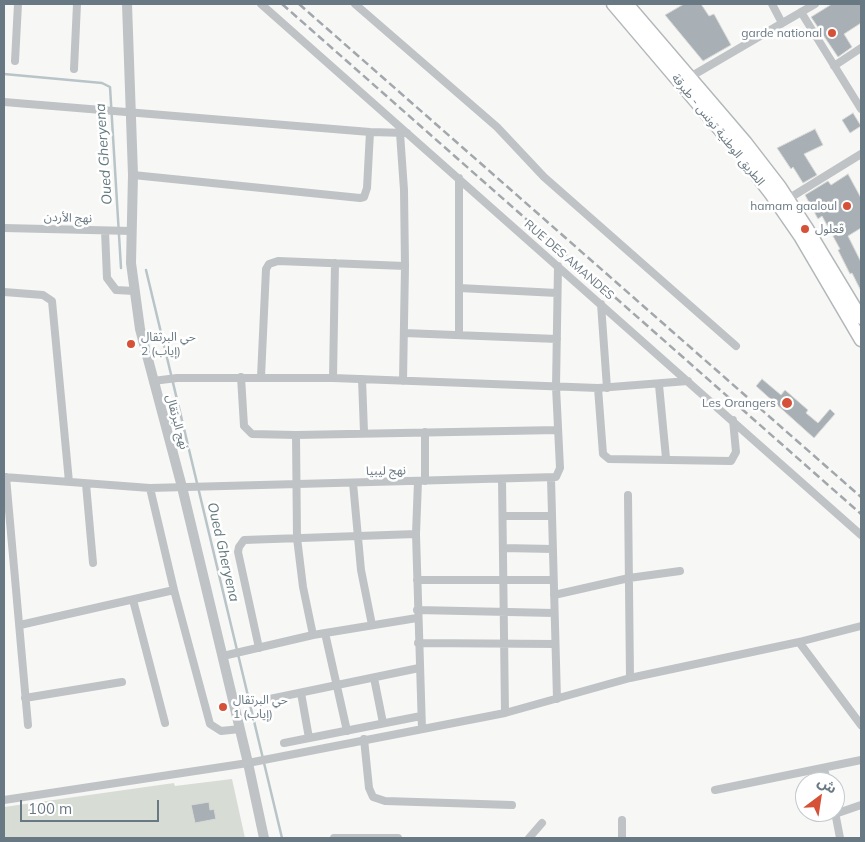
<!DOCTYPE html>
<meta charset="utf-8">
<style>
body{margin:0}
#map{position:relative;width:865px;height:842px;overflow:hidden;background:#f7f7f5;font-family:Mulish,"Noto Sans Arabic",sans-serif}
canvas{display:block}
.frame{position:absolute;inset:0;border:5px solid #697983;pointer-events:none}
.north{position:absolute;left:795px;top:772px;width:50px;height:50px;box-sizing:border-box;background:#fff;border:1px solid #c3c9cd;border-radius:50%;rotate:31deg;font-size:14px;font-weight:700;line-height:20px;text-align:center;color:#697983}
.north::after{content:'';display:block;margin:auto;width:18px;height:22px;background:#d55137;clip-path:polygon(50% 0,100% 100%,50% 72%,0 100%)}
.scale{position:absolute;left:20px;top:800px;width:139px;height:22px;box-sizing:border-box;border:2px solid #697983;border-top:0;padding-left:6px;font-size:15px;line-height:18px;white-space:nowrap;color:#697983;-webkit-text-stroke:4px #fff;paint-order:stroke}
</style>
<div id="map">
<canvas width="865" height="842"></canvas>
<div class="frame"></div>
<div class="north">ش</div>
<div class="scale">100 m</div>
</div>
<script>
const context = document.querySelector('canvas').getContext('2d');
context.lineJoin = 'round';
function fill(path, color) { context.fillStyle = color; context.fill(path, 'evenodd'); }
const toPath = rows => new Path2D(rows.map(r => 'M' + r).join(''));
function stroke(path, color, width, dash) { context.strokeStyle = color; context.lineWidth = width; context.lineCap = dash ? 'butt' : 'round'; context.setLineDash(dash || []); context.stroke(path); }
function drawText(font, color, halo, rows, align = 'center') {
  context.font = font + ' Mulish,"Noto Sans Arabic",sans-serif'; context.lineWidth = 5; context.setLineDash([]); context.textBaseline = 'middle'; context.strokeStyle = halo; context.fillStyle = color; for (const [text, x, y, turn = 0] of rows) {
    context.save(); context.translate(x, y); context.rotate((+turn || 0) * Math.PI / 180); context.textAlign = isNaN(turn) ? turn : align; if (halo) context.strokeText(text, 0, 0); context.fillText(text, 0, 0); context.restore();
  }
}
fill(toPath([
 [232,779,245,838,4,838,4,807,174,783,175,786]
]), '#d7dcd4');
stroke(toPath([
 [4,74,102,83,110,87,121,268],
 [146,270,282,838]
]), '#b8c4c8', 2.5);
const building = toPath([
 [684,4,701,4,709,16,714,14,731,45,703,61,665,15,684,4],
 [832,4,861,4,861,23,844,34,852,47,838,57,811,17,832,4],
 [853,113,861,126,850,133,842,120,853,113],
 [815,129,823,145,804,154,817,175,803,183,793,167,791,169,777,148,815,129],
 [848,174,861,198,861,228,848,236,861,262,861,291,852,273,850,274,838,250,840,249,822,216,818,219,805,195,828,181,831,185,848,174],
 [762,379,781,395,785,390,808,410,806,413,818,423,830,409,835,414,814,438,756,386,762,379],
 [209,802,210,810,214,809,216,819,195,823,191,805,209,802]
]);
fill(building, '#a9b0b5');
stroke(building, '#d9d9d7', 1);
const primary = toPath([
 [613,4,737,150,771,194,800,236,861,340],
 [627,4,746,143,780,187,808,230,861,318]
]);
stroke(primary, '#b2b7ba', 15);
stroke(toPath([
 [261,4,861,535],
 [355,4,497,127,544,177,736,346],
 [772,4,782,23],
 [801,12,861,109],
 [15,61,18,4],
 [834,66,861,48],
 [74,69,77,4],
 [690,77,815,4],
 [4,102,370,132,407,133],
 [400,133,404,190,405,266,403,381],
 [133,175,360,198,364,197,367,188,370,132],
 [459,178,459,335],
 [788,199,861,154],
 [4,228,132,231],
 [105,231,107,278,116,290,134,291],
 [459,288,557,293],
 [4,292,43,295,52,301,69,482],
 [601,304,607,388],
 [404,333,557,339],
 [241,377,244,426,252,434,296,435,558,430],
 [261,377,266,269,269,264,278,261,405,266],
 [333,378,335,263],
 [362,379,364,432],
 [153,381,177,378,333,378,598,388,688,381],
 [659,385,666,458],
 [598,388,603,454,609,459,731,461,736,452,733,420],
 [425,432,425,481],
 [296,435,297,538,303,587,313,635],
 [4,477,150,488,556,477,560,468,556,387,558,266],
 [6,477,28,725],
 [551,478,557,699],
 [502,479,505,713],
 [418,481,416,534,422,729],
 [353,483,361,570,372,625],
 [86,484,93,563],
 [150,488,174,590,210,724,221,731,240,729],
 [628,495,630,678],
 [503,516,552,516],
 [503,548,553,549],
 [417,580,553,580],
 [554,595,629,578,680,571],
 [133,600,165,723],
 [417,610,554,613],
 [20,625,174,590],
 [325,633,347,731],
 [799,642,861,725],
 [418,643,555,644],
 [259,648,238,552,239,547,244,540,416,534],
 [223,656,313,635,417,618],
 [374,678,383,723],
 [301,693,309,738],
 [25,698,122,682],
 [265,700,419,668],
 [364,739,369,788,373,797,385,801,512,805],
 [284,743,421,716],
 [824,768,827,782],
 [715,790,861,760],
 [4,800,248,763,505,713,630,678,799,642,861,626],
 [835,812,840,838],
 [835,814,861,805],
 [334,838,398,838],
 [529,838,542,823],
 [622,838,622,820]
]), '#bfc3c6', 8);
stroke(toPath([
 [127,4,133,175,131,263,140,329,182,487,248,763,264,838]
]), '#bfc3c6', 10);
stroke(primary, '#fff', 12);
stroke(toPath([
 [282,4,861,514],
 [299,4,861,497]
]), '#a1a7ac', 2.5, [8, 4]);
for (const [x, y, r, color] of [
 [832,33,5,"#d55137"],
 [847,206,5,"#d55137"],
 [805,229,5,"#d55137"],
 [131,344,5,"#d55137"],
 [787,403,6,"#d55137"],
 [223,707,5,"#d55137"]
]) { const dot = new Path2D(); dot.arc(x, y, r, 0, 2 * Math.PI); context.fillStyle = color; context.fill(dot); stroke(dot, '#fff', 2); }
drawText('12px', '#697983', '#fff', [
 ["garde national",822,33],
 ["hamam gaaloul",837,206],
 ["قعلول",815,229,"left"],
 ["حي البرتقال",141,337,"left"],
 ["2 (إياب)",141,351,"left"],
 ["Les Orangers",776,403],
 ["حي البرتقال",233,700,"left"],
 ["1 (إياب)",233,714,"left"]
], 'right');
drawText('12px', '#697983', '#fff', [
 ["الطريق الوطنية تونس - طبرقة",718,130,51],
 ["نهج الأردن",68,218,2],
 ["RUE DES AMANDES",569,260,41],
 ["نهج البرتقال",177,422,75],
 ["نهج ليبيا",386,471,-1]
]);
drawText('italic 14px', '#647a7f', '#fff', [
 ["Oued Gheryena",104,154,-94],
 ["Oued Gheryena",223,552,77]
]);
</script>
